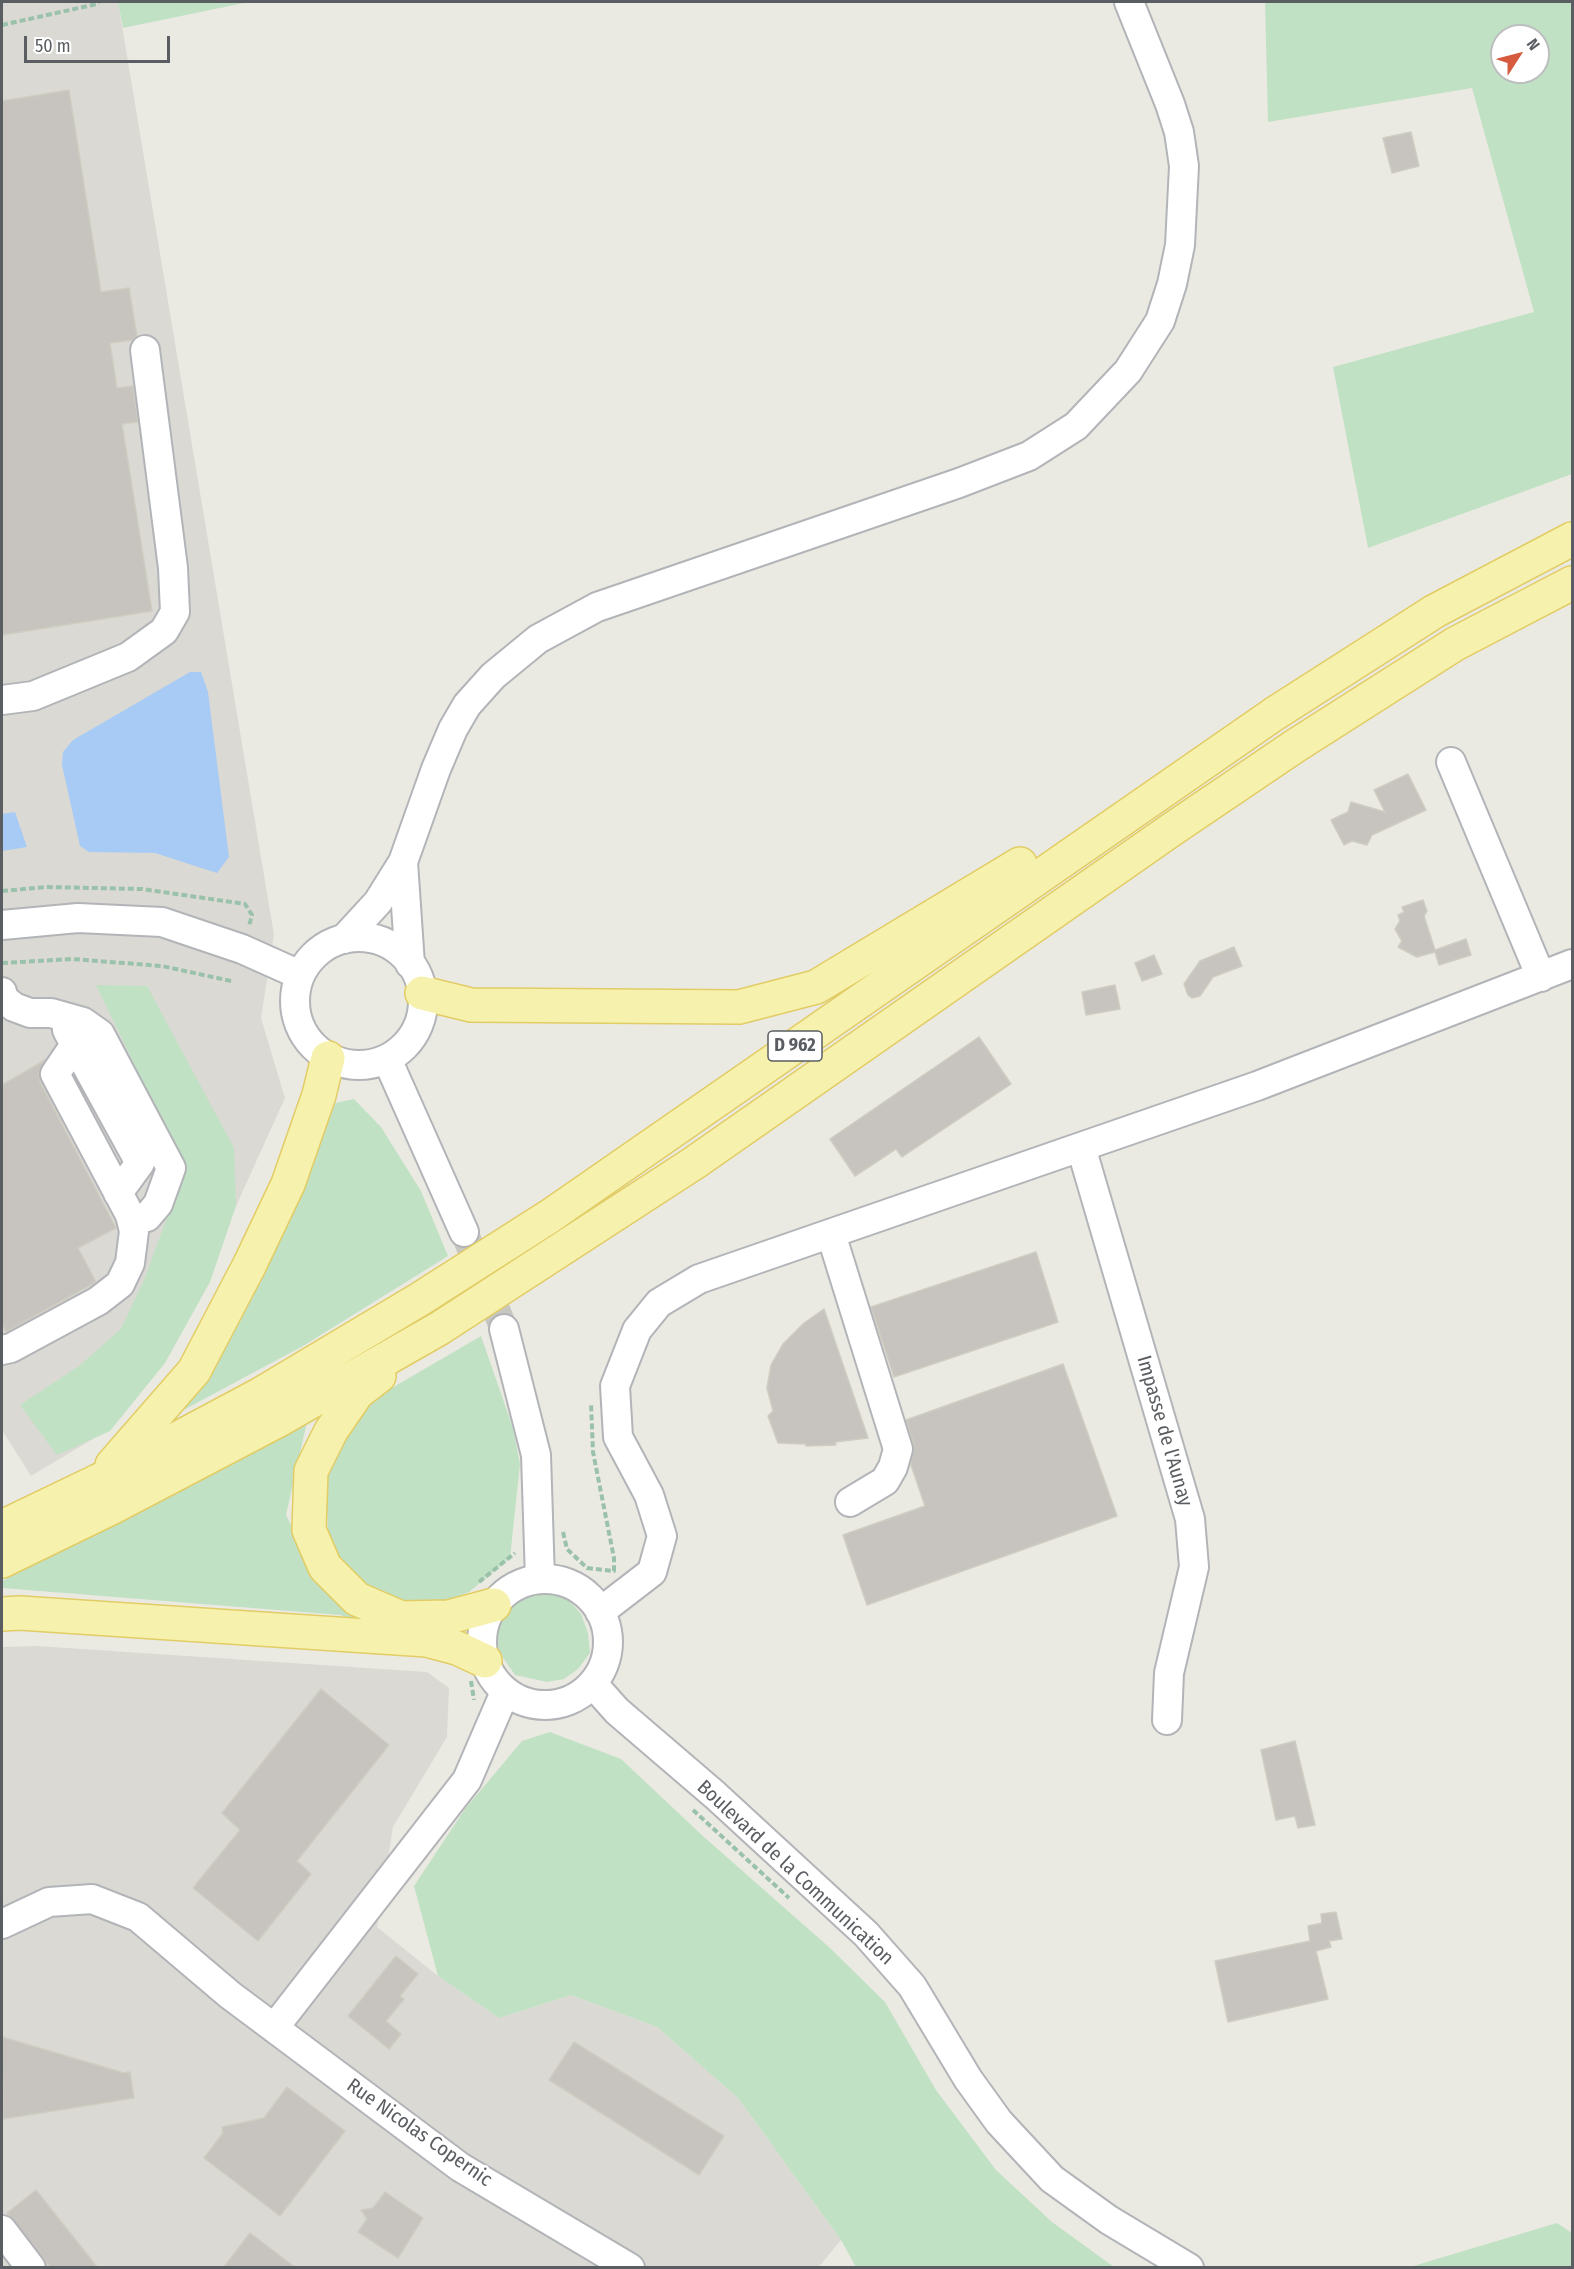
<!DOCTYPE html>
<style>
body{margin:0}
#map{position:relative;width:1574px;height:2269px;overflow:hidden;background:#ebeae2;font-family:"Fira Sans Condensed",sans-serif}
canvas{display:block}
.frame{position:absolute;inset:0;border:3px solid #5a5d61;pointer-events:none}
.north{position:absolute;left:1490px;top:24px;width:60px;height:60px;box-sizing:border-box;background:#fff;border:2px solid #bdbec0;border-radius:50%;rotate:54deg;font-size:16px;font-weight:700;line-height:24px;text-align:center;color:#5a5d61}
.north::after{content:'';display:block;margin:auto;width:21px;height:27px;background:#d65a3d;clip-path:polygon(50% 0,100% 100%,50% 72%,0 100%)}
.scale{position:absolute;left:24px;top:36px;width:146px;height:27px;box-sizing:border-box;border:3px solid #5a5d61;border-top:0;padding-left:8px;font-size:18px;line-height:21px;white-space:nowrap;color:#5a5d61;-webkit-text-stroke:4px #fff;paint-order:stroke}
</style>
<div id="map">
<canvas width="1574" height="2269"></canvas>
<div class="frame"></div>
<div class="north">N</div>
<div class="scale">50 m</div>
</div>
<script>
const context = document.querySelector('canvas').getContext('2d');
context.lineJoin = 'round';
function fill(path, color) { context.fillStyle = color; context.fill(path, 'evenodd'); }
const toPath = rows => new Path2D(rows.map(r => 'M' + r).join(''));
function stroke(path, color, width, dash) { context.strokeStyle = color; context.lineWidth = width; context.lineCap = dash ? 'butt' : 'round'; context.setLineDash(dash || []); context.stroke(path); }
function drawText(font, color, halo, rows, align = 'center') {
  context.font = font + ' "Fira Sans Condensed",sans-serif'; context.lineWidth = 5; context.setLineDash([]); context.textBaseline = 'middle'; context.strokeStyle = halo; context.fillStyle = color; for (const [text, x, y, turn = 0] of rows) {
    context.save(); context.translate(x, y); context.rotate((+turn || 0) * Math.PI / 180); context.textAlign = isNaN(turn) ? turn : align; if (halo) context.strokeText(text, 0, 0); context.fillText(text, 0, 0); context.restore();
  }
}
fill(toPath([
 [2,2,118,2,274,935,261,1018,285,1098,165,1363,96,1437,31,1476,2,1430],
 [37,1646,427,1672,449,1688,447,1737,393,1827,377,1927,438,1976,499,2018,571,1995,657,2027,738,2098,841,2240,818,2268,2,2267,2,1647]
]), '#dad9d4');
fill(toPath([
 [118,2,249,2,123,28],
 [1265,2,1572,2,1572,474,1368,548,1333,367,1534,312,1472,88,1268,122],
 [1502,36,1538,36,1538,72,1502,72],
 [96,985,147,986,234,1148,236,1206,210,1282,165,1363,110,1431,57,1455,20,1405,79,1366,121,1329,144,1280,185,1169],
 [354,1099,381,1127,421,1191,448,1256,303,1346,165,1420,326,1105],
 [481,1336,513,1428,520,1464,510,1558,469,1592,431,1606,385,1596,351,1580,328,1534,326,1482,339,1434,385,1392],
 [307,1422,286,1515,306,1555,374,1626,340,1615,2,1588,2,1581],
 [547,1592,568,1599,581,1614,588,1633,590,1653,578,1669,564,1679,547,1682,515,1675,499,1652,496,1633,503,1613,515,1599],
 [550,1732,621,1759,704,1837,830,1948,885,2002,936,2090,996,2170,1052,2222,1114,2267,856,2267,841,2240,738,2098,657,2027,571,1995,499,2018,438,1976,414,1886,465,1809,522,1741],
 [1557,2223,1572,2233,1572,2267,1410,2267]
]), '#c1e1c4');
fill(toPath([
 [190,672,201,672,208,692,229,857,217,873,155,853,89,852,80,846,62,765,63,752,73,740],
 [15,812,27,847,2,851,2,814]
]), '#a8cbf5');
const building = toPath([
 [69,90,101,292,129,288,137,336,133,340,110,343,117,388,133,386,138,422,122,424,152,611,2,635,2,101,69,90],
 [1411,132,1419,166,1392,173,1383,138,1411,132],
 [1408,774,1426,810,1372,835,1367,845,1352,841,1344,845,1331,820,1348,812,1351,802,1385,812,1374,790,1408,774],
 [1423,900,1427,911,1424,916,1435,950,1466,939,1471,955,1439,965,1435,952,1417,957,1398,947,1402,941,1395,929,1400,921,1398,915,1404,912,1402,907,1423,900],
 [1234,947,1242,966,1213,977,1200,996,1192,998,1188,995,1184,984,1200,961,1234,947],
 [1154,955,1162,974,1142,981,1135,963,1154,955],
 [1115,985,1120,1009,1086,1015,1082,992,1115,985],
 [979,1037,1011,1084,902,1157,896,1149,855,1176,830,1139,979,1037],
 [45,1060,39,1073,40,1082,116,1228,78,1248,96,1282,6,1332,2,1323,2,1085,45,1060],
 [1036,1252,1058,1322,894,1377,871,1307,1036,1252],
 [824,1309,868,1438,835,1442,836,1445,806,1446,806,1444,778,1443,768,1416,773,1411,767,1388,771,1365,783,1344,804,1323,824,1309],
 [1063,1364,1117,1516,867,1605,843,1535,925,1506,911,1465,914,1445,906,1420,1063,1364],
 [321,1689,389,1745,297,1861,311,1874,258,1941,193,1888,240,1830,222,1813,321,1689],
 [1295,1741,1315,1825,1298,1828,1295,1816,1276,1820,1261,1750,1295,1741],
 [1336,1912,1342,1939,1329,1941,1331,1947,1316,1951,1328,1999,1228,2022,1215,1961,1310,1941,1308,1926,1322,1923,1321,1914,1336,1912],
 [396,1956,418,1974,400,1996,404,1999,386,2021,401,2034,389,2049,348,2016,396,1956],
 [2,2037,124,2073,130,2072,134,2098,3,2119,2,2037],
 [574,2042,724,2136,699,2175,549,2080,574,2042],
 [287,2087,345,2131,280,2216,204,2158,223,2133,222,2127,264,2118,287,2087],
 [36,2190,98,2268,51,2268,7,2213,36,2190],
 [385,2192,423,2218,398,2258,358,2232,367,2219,361,2210,373,2208,385,2192],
 [250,2233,296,2268,223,2268,250,2233]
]);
fill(building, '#c7c4bf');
stroke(building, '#cfccc1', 1.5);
stroke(toPath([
 [464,1232,504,1329]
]), '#c7c7c2', 28, [28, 14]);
const minor = toPath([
 [2,700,33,696,128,657,164,631,175,612,173,568,145,350],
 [1451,762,1541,977],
 [403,862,410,964],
 [2,925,78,918,162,922,242,949,300,975],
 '295 1001a64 64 0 1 1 128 0a64 64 0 1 1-128 0Z',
 [344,939,378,902,403,862,436,769,453,729,467,705,493,676,538,639,597,607,959,483,1029,456,1076,426,1128,371,1160,321,1172,284,1180,245,1184,166,1179,132,1170,104,1129,2],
 [2,992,4,999,14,1007,30,1013,51,1013,83,1022,100,1034,171,1168,158,1204,147,1217,139,1218,130,1215],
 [67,1030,140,1163,118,1193],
 [387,1059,464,1232],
 [1081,1147,1190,1519,1194,1567,1169,1673,1167,1720],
 [831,1234,898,1449,893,1467,885,1481,850,1502],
 [504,1329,536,1455,540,1579],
 [2,1350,11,1348,98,1301,120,1284,130,1263,134,1231,130,1215,55,1074,76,1043],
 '482 1642a63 63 0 1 1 126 0a63 63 0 1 1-126 0Z',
 [600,1612,652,1572,662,1536,649,1495,618,1437,615,1386,637,1330,659,1303,699,1279,1257,1086,1572,964],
 [593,1684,617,1711,715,1795,866,1934,912,1986,968,2079,999,2122,1052,2179,1109,2220,1189,2268],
 [2,1924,49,1902,92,1899,138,1917,230,1995,460,2167,630,2268],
 [274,2028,467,1780,505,1692],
 [2,2230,31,2268]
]);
const major = toPath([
 [422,993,471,1005,739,1007,816,987,1020,864],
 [379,1376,357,1393,331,1431,311,1471,309,1530,325,1567,357,1599,401,1618,449,1617,494,1605],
 [112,1465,194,1371,250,1264,288,1184,319,1095,328,1058],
 [2,1527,98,1481,261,1394,420,1299,550,1216,1274,714,1435,611,1572,539],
 [2,1561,113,1507,277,1421,440,1328,694,1163,1171,830,1295,746,1455,644,1572,583],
 [2,1614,20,1613,427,1640,457,1648,485,1661]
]);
stroke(minor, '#b2b4b8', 32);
stroke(major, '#e2cc65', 36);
stroke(toPath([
 [2,25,97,4,99,2],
 [2,891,46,887,142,889,245,904,252,915,249,926],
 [2,963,72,959,162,966,231,981],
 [563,1532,567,1549,587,1568,614,1571,614,1558,593,1452,591,1403],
 [479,1582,515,1553],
 [471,1681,474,1700],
 [693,1810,789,1898]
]), '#9ac1aa', 4, [6, 3]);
stroke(minor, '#fff', 28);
stroke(major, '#f6f2ad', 33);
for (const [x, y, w] of [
 [795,1046,54]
]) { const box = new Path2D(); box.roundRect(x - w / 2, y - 15, w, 30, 4.5); context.fillStyle = '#fff'; context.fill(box); stroke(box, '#5a5d61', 1.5); }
drawText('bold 18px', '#5a5d61', null, [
 ["D 962",795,1046]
]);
drawText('20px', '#5a5d61', '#fff', [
 ["Impasse de l'Aunay",1164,1431,74],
 ["Boulevard de la Communication",795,1873,43],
 ["Rue Nicolas Copernic",419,2133,35]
]);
</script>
